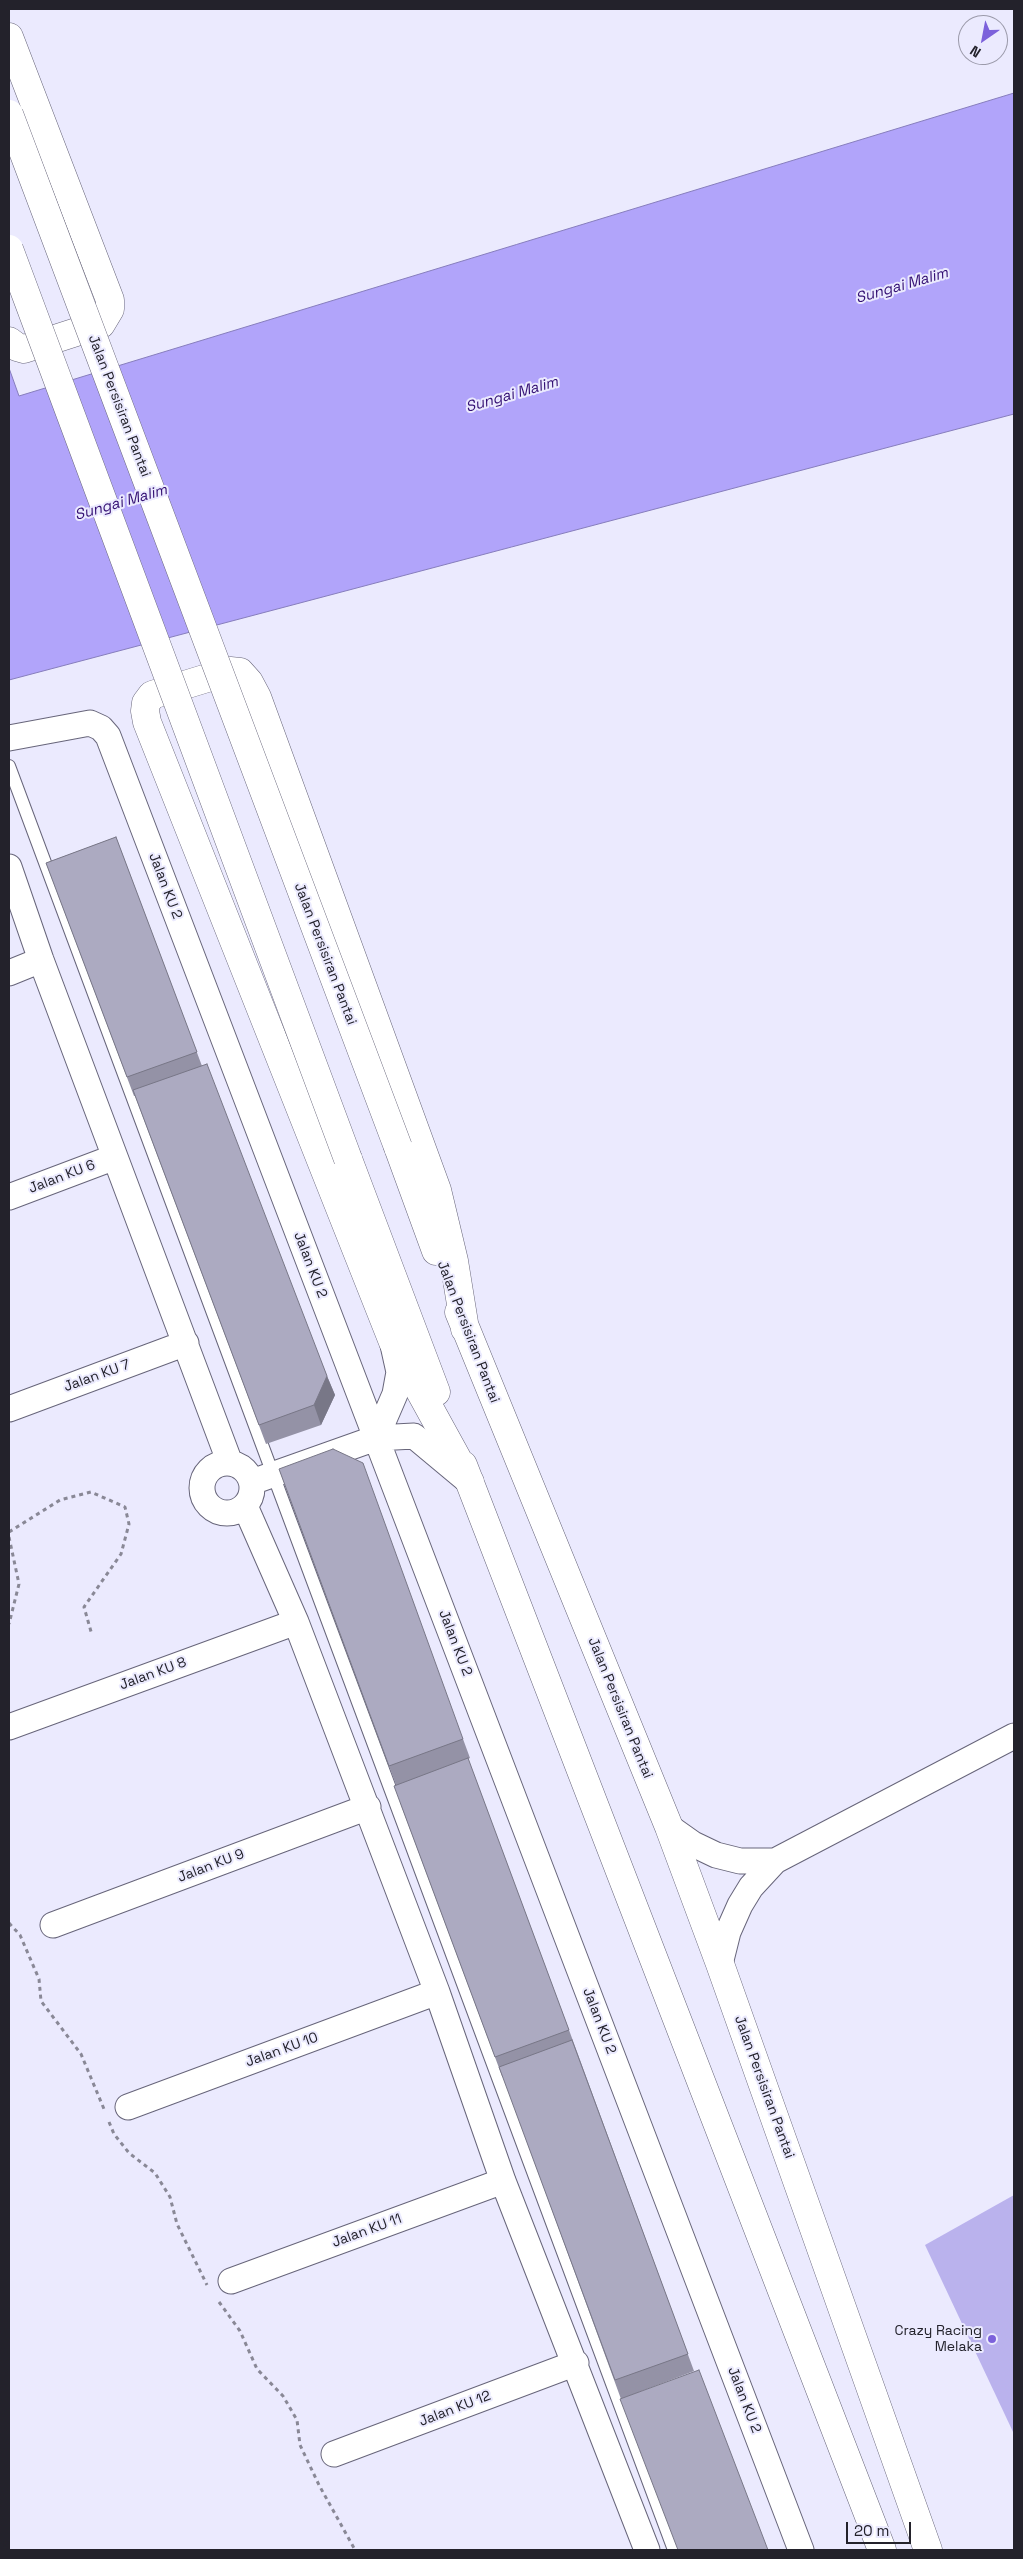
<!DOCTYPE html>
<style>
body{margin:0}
#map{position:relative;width:1023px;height:2559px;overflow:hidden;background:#ebeafe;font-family:"Space Grotesk",sans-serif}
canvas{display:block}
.frame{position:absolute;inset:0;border:10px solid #23222b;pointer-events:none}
.north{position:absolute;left:958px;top:15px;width:50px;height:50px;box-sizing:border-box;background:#ebeafe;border:1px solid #9b9aaa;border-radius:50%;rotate:213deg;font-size:14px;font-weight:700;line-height:20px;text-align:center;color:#23222b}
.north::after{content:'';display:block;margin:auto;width:18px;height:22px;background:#7c61db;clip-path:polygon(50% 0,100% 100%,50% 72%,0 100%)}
.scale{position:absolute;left:846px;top:2522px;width:65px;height:22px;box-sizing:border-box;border:2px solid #23222b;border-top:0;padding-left:6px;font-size:15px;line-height:18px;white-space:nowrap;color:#23222b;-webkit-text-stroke:4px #ebeafe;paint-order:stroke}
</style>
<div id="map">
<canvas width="1023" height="2559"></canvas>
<div class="frame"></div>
<div class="north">N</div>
<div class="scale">20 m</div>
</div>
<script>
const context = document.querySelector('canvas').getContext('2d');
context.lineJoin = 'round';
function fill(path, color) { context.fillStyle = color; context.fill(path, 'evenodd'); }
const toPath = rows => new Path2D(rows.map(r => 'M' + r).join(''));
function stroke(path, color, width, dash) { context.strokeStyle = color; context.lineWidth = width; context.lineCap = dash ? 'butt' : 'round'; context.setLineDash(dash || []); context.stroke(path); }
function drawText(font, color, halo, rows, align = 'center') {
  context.font = font + ' "Space Grotesk",sans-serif'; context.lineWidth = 4; context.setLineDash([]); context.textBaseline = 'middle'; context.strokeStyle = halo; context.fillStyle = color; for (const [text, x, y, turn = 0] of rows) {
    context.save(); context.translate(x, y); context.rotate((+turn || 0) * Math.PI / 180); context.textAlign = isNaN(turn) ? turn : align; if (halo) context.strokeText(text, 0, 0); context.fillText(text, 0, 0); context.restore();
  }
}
fill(toPath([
 [1014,2195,1014,2434,925,2245]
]), '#bab2ed');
const water = toPath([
 [1014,93,1014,414,9,680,9,368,19,396,1014,93]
]);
fill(water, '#b1a4fa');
stroke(water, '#867dbc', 1);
const lane = toPath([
 [9,766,674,2550]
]);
const street = toPath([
 [9,738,90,723,101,728,108,736,801,2550],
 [9,867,41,960,230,1463],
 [9,973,41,960],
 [9,1197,115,1157],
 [9,1409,186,1343],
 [376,1438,395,1394,399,1372,393,1345],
 '202 1488a25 25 0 1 1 50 0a25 25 0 1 1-50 0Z',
 [252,1482,376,1438,414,1436,468,1481],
 [245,1506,296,1622,437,1992,503,2181,647,2550],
 [9,1727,296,1622],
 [669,1827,693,1844,716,1855,740,1861,775,1861],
 [53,1925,368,1807],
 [720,1964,728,1932,740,1905,751,1887,775,1861,1014,1736],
 [128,2107,437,1992],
 [231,2281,503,2181],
 [334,2454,576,2363]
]);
const primary = toPath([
 [9,37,110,300,110,309,101,324,24,349,17,347,9,341],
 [398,1147,436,1251],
 [348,1159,436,1392],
 [459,1312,669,1827,720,1964,928,2550],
 [465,1329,454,1261,437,1190,257,697,249,682,240,672,230,671,152,695,146,703,145,711,147,722,393,1342,470,1482],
 [463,1465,882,2550]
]);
stroke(lane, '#67657a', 14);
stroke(street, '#67657a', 27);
stroke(primary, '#67657a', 29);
stroke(toPath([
 [9,1532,60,1500,91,1492,125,1507,129,1524,121,1554,84,1607,92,1635],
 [9,1537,19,1584,9,1624],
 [9,1923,20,1935,39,1979,41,2001,81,2054,104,2109],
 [109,2122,114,2134,129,2153,155,2173,170,2197,177,2224,207,2285],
 [219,2302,240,2331,257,2369,283,2396,297,2420,300,2445,319,2485,355,2550]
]), '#898896', 3, [4, 4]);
stroke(lane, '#fff', 12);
stroke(street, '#fff', 25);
stroke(primary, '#fff', 28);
const primaryBridge = toPath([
 [9,114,398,1147],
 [9,249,348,1159]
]);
stroke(primaryBridge, '#67657a', 29, []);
stroke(primaryBridge, '#fff', 28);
fill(toPath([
 [116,837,202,1066,327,1376,335,1395,321,1425,266,1444,135,1096,134,1096,46,863],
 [279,1469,463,1739,470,1758,468,1759,569,2030,576,2049,694,2371,621,2399,503,2076,502,2076,401,1805,396,1785]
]), '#9492a6');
fill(toPath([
 [327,1376,335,1395,321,1425,314,1405]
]), '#787787');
const building = toPath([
 [116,837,197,1052,127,1077,46,863,116,837],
 [207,1064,327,1376,314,1405,259,1425,133,1090,207,1064],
 [333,1449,363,1463,463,1739,389,1766,279,1469,333,1449],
 [468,1758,569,2030,495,2057,394,1786,468,1758],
 [572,2040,688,2354,615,2380,499,2067,572,2040],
 [699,2370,768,2550,678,2550,620,2399,699,2370]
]);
fill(building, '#acaac1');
stroke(building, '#787787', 1);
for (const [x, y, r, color] of [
 [992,2339,5,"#7c61db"]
]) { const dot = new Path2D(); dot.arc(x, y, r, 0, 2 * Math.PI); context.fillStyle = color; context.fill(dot); stroke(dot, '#ebeafe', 2); }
drawText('14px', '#23222b', '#ebeafe', [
 ["Jalan Persisiran Pantai",119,406,69],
 ["Jalan KU 2",165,886,69],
 ["Jalan Persisiran Pantai",325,954,69],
 ["Jalan KU 6",62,1177,-21],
 ["Jalan KU 2",310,1265,69],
 ["Jalan Persisiran Pantai",468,1332,69],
 ["Jalan KU 7",97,1376,-20],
 ["Jalan KU 2",455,1643,69],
 ["Jalan KU 8",153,1674,-20],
 ["Jalan Persisiran Pantai",620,1708,68],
 ["Jalan KU 9",211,1866,-21],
 ["Jalan KU 2",599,2021,69],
 ["Jalan KU 10",282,2050,-20],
 ["Jalan Persisiran Pantai",764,2087,70],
 ["Jalan KU 11",367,2231,-20],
 ["Jalan KU 2",744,2400,69],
 ["Jalan KU 12",455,2409,-21]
]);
drawText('14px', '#23222b', '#ebeafe', [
 ["Crazy Racing",982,2331],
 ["Melaka",982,2347]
], 'right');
drawText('italic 15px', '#320e72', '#ebeafe', [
 ["Sungai Malim",902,286,-16],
 ["Sungai Malim",512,395,-16],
 ["Sungai Malim",121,503,-16]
]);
</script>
